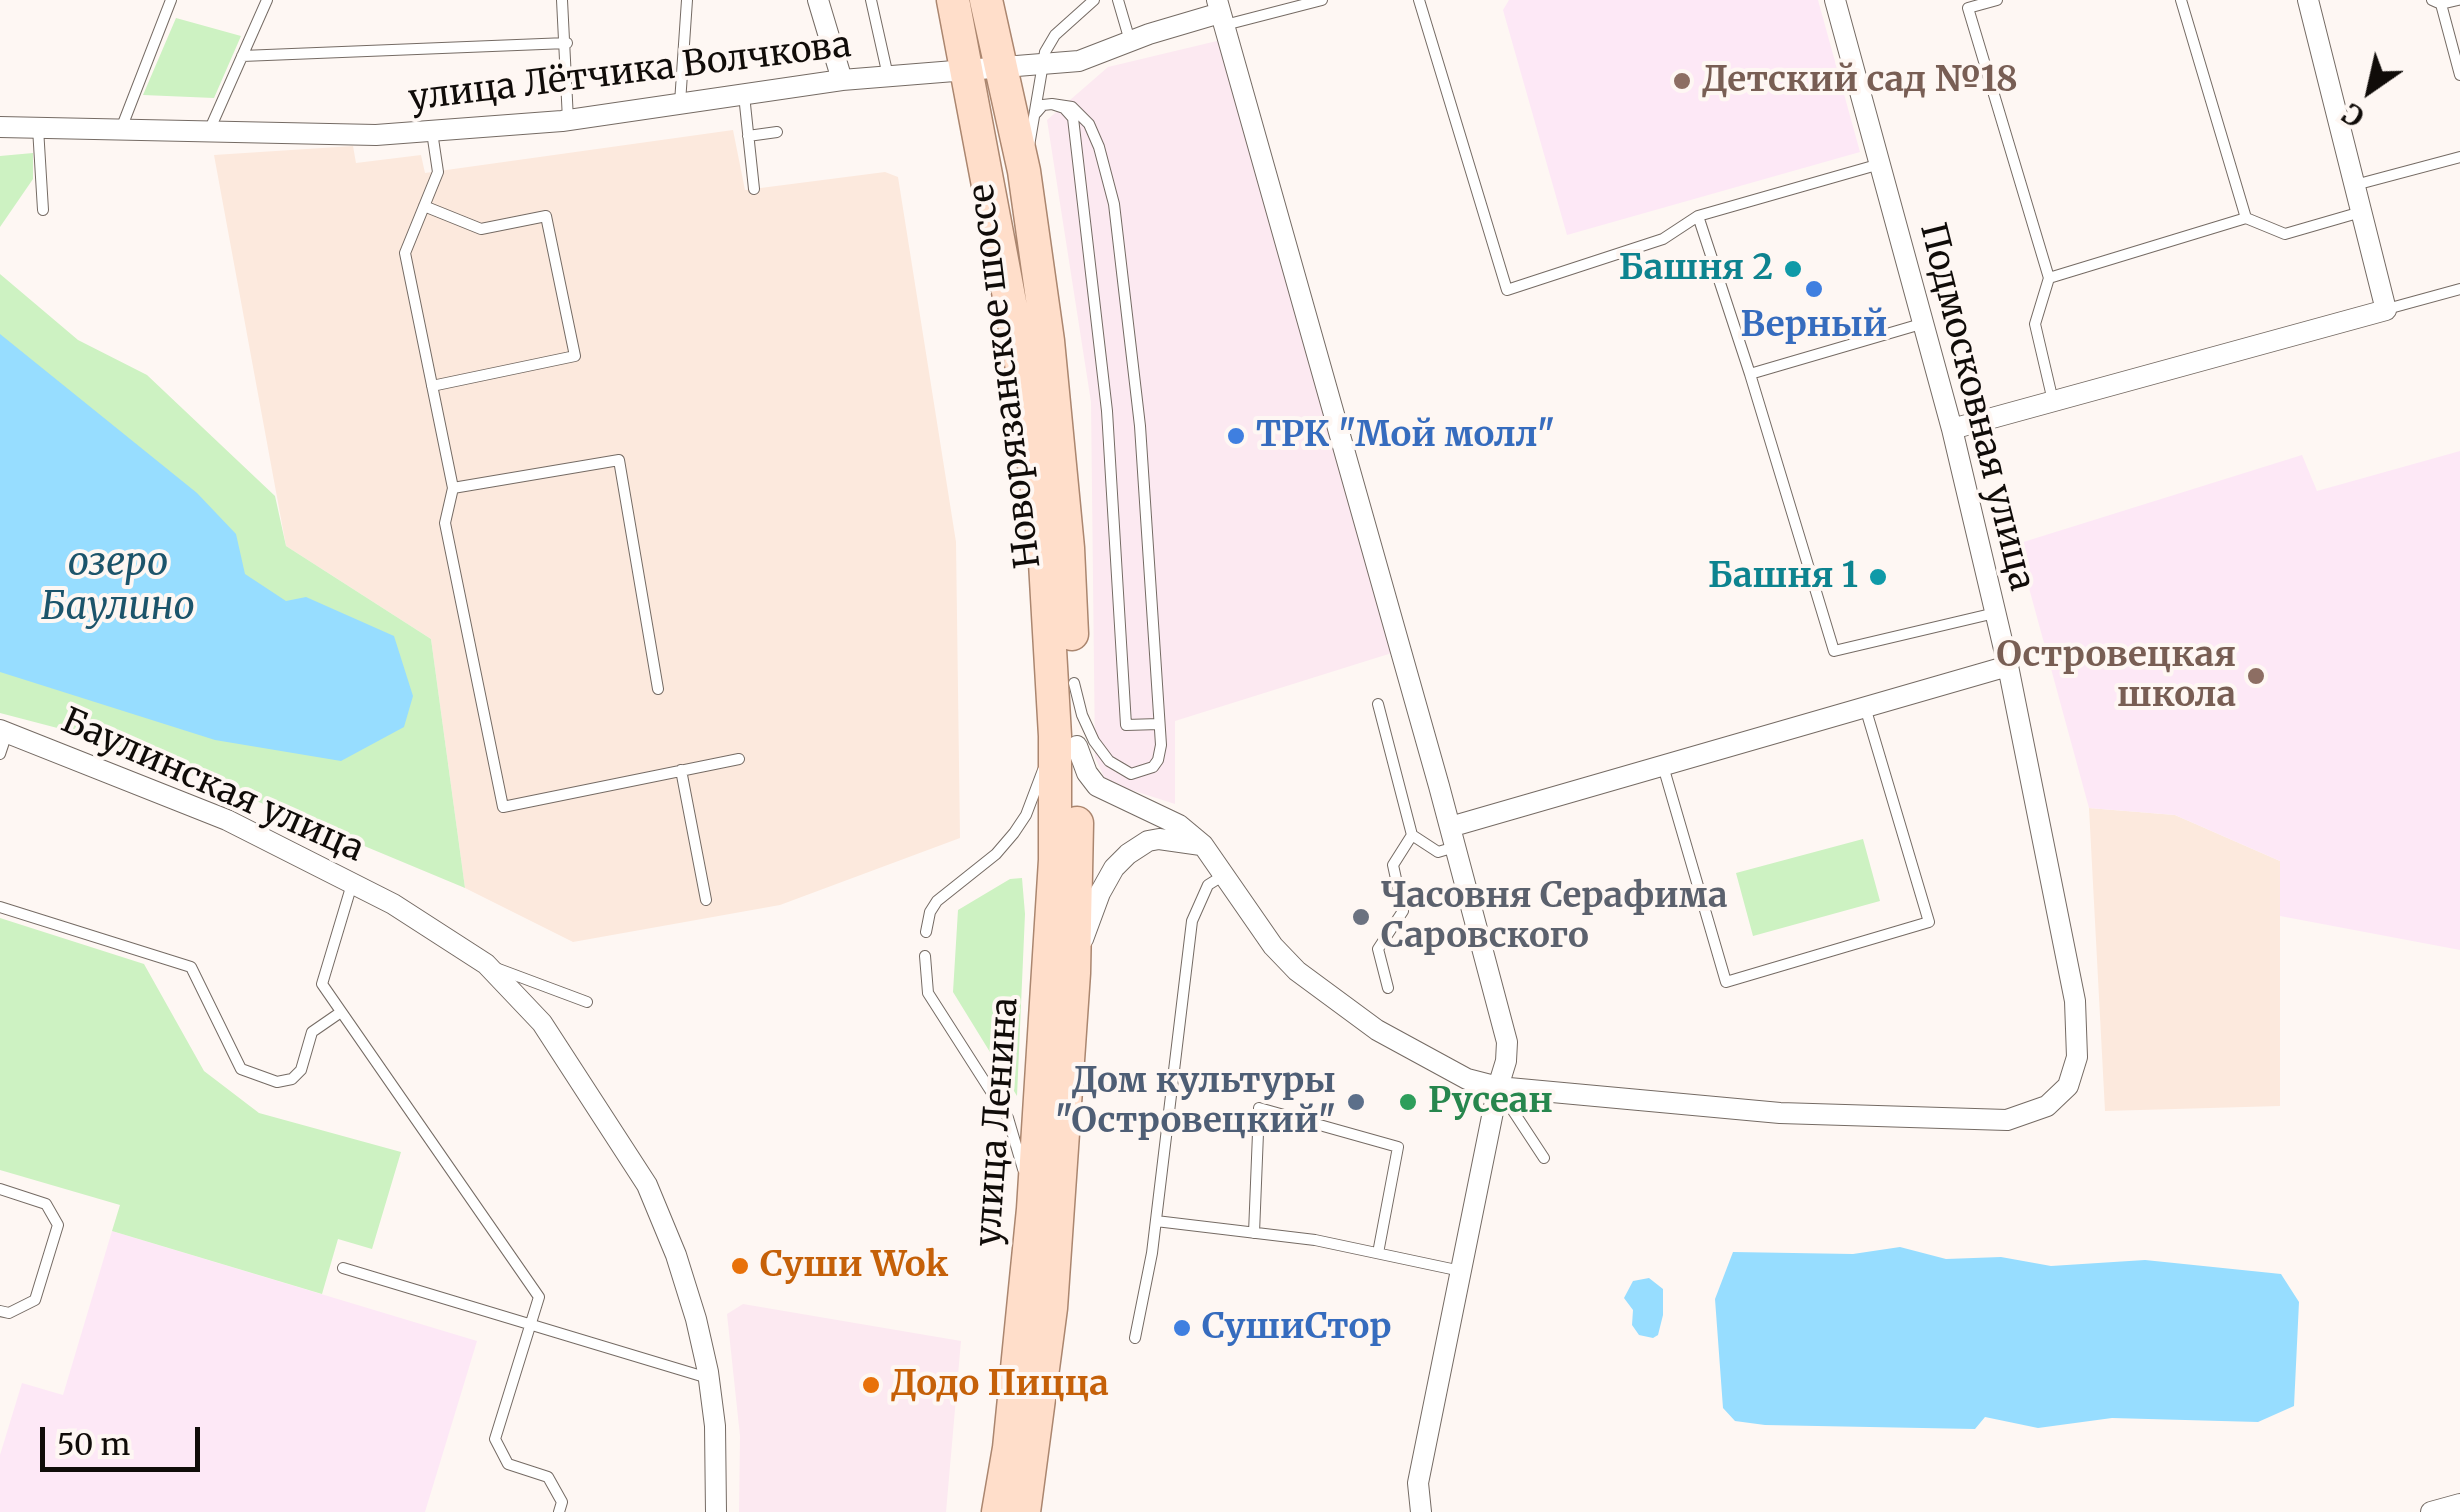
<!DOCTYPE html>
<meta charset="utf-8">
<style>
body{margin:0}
#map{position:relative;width:2460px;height:1512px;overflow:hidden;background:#fef7f3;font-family:Merriweather,serif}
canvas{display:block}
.north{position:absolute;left:2320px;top:40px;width:100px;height:100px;-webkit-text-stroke:8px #fef7f3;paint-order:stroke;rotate:214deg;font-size:28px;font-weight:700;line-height:40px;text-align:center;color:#100c09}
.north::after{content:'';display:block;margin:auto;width:35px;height:45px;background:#100c09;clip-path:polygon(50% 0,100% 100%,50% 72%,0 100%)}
.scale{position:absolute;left:40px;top:1427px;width:160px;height:45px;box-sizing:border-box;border:5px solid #100c09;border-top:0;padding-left:12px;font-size:30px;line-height:35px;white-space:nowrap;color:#100c09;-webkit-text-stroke:8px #fef7f3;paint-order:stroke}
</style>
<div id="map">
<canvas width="2460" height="1512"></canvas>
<div class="north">С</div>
<div class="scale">50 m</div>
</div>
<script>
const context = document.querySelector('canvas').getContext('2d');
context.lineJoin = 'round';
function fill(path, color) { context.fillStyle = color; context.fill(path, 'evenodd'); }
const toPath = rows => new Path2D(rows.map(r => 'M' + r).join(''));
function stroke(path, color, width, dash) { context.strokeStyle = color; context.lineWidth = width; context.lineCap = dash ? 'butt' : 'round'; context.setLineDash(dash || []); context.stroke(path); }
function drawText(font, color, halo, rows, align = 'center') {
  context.font = font + ' Merriweather,serif'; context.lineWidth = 8; context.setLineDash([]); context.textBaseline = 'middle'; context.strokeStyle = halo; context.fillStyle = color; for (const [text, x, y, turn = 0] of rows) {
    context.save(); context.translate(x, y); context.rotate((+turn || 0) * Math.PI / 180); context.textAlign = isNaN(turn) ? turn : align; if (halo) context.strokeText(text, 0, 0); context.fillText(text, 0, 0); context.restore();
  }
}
fill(toPath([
 [1221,40,1395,652,1175,721,1175,804,1122,787,1104,777,1095,757,1091,402,1047,120,1108,67],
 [743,1304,961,1341,946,1512,739,1512,740,1436,727,1314]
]), '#fce9f1');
fill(toPath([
 [733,130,745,190,885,172,898,177,956,542,960,838,780,905,573,942,465,888,431,639,286,546,214,155,353,146,356,163,421,155,425,173],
 [2089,808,2175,815,2280,861,2280,1106,2105,1111]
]), '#fce9dd');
fill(toPath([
 [1509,0,1818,0,1860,152,1567,235,1503,10],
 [2460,451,2460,950,2280,916,2280,861,2175,815,2089,808,2017,544,2302,455,2317,491],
 [112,1231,477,1341,425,1512,0,1512,0,1455,22,1383,63,1395]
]), '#fde8f6');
fill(toPath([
 [176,18,241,36,214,98,143,95],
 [33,153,33,179,0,227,0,156],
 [0,274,78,340,147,375,275,496,286,546,431,639,465,888,218,785,65,730,0,713],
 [1863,839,1880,901,1753,936,1736,873],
 [1022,878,1025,914,1017,1096,953,992,958,910,1010,879],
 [0,918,144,964,204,1071,259,1113,401,1152,372,1249,338,1239,322,1294,112,1231,120,1205,0,1170]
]), '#cdf2c2');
fill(toPath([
 [0,334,197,493,236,534,245,574,286,601,306,597,394,636,413,696,404,727,341,761,215,740,0,672],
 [1900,1247,1946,1259,2001,1257,2051,1266,2145,1260,2281,1274,2299,1302,2294,1406,2258,1422,2112,1418,2038,1428,1985,1417,1975,1429,1765,1425,1735,1421,1723,1408,1715,1299,1733,1252,1853,1254],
 [1649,1278,1663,1289,1663,1315,1658,1335,1653,1338,1639,1335,1632,1325,1633,1310,1624,1298,1633,1281]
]), '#97ddff');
const lane = toPath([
 [562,0,568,120],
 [871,0,888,76],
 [1118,0,1130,41],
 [1419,0,1507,290,1663,239,1698,216,1880,164],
 [1997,0,1968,8,2049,278],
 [2181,0,2246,218],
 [2432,0,2441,4,2458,0],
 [2441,4,2460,75],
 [1225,25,1322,0],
 [242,56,567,43],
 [744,95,754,189],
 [680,103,687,0],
 [1052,104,1072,107,1089,124,1099,147,1114,204,1140,426,1161,745,1158,760,1153,767,1131,774,1109,761,1094,741,1082,715,1074,683],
 [1036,113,1043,105,1052,104,1064,108,1073,118,1107,411,1126,725,1159,724],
 [38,128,43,210],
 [121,129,171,0],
 [209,131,267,0],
 [432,132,438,172,405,253,453,488,445,523,503,807,739,759],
 [748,136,777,132],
 [1029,146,1045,52,1055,35,1094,0],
 [2355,185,2460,157],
 [424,206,481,229,546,216,575,356,432,386],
 [1698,216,1750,374,1921,324],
 [2387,309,2460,289],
 [1750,374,1834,651,1995,613],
 [2053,401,2035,324,2049,278,2246,218,2285,234,2361,212],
 [453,488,619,460,658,689],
 [1378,704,1412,835,1438,852,1455,847],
 [0,754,7,733],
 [1663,766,1726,982,1929,922,1865,707],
 [681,770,706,900],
 [352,884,322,984,539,1297,495,1439,508,1464,548,1477,562,1502,559,1512],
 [0,907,191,967,241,1069,277,1082,292,1079,301,1070,312,1032,341,1012],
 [926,932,930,912,937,901,996,854,1014,833,1026,815,1043,770],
 [925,956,928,993,1008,1118,1023,1169],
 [496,968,587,1002],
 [1388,988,1378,949,1403,911,1393,865,1412,835],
 [1498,1088,1544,1158],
 [0,1189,46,1204,58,1225,35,1300,9,1313,0,1311],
 [1156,1221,1315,1240,1461,1271],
 [1254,1233,1259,1108,1398,1147,1378,1253],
 [343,1268,708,1378],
 [1135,1338,1152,1253,1192,921,1208,885,1224,875]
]);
const street = toPath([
 [818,0,842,80],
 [1217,0,1439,786,1507,1042,1506,1061,1498,1087,1418,1483,1421,1512],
 [0,127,376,135,562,121,842,80,1079,61,1149,34,1220,13],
 [1952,429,2386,310,2308,0],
 [0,730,227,820,393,904,486,964,542,1023,647,1185,676,1255,696,1319,708,1372,715,1426,716,1512],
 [1077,746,1087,773,1097,786,1179,825,1203,845,1273,946,1297,971,1377,1030,1467,1079,1498,1087,1780,1113,2007,1120,2047,1106,2068,1086,2077,1057,2075,1001,2008,666,1952,429,1835,0],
 [1450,827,2008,666],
 [1083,939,1100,893,1114,868,1128,854,1148,841,1159,839,1201,845],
 [2431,1512,2460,1504]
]);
const primary = toPath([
 [953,0,1020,355,1044,545,1055,736,1055,860,1033,1209,1009,1448,998,1512],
 [986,0,1024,171,1048,341,1068,548,1072,634],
 [1024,1512,1051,1308,1074,973,1077,823]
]);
stroke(lane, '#756b64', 12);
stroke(street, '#756b64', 22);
stroke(primary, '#ab866f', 35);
stroke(lane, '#fff', 10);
stroke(street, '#fff', 20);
stroke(primary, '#ffdeca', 32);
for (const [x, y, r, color] of [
 [1682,81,10,"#8d6e63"],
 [1793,269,10,"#0f9aa8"],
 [1814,289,10,"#3f7fe0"],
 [1236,436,10,"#3f7fe0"],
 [1878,577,10,"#0f9aa8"],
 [2256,676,10,"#8d6e63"],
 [1361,917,10,"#6b7280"],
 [1356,1102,10,"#5c6f8a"],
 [1408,1102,10,"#2e9e5b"],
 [740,1266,10,"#e8710a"],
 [1182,1328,10,"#3f7fe0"],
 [871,1385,10,"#e8710a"]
]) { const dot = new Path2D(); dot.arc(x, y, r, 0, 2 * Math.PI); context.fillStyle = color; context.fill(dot); stroke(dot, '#fef7f3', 4); }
drawText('35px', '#100c09', '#fef7f3', [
 ["улица Лётчика Волчкова",630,73,-7],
 ["Новорязанское шоссе",1006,376,-97],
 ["Подмосковная улица",1976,407,76],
 ["Баулинская улица",212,786,24],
 ["улица Ленина",998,1122,-86]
]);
drawText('bold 35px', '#785e54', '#fef7f3', [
 ["Детский сад №18",1702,81],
 ["Островецкая",2236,656,"right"],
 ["школа",2236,696,"right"]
], 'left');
drawText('bold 35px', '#0d838f', '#fef7f3', [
 ["Башня 2",1773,269],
 ["Башня 1",1858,577]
], 'right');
drawText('bold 35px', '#366cbe', '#fef7f3', [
 ["Верный",1814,326,"center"],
 ["ТРК \"Мой молл\"",1256,436],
 ["СушиСтор",1202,1328]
], 'left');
drawText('bold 35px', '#5b616d', '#fef7f3', [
 ["Часовня Серафима",1381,897],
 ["Саровского",1381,937]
], 'left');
drawText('bold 35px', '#4e5e75', '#fef7f3', [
 ["Дом культуры",1336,1082],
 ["\"Островецкий\"",1336,1122]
], 'right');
drawText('bold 35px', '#27864d', '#fef7f3', [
 ["Русеан",1428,1102]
], 'left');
drawText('bold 35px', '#c56008', '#fef7f3', [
 ["Суши Wok",760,1266],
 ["Додо Пицца",891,1385]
], 'left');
drawText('italic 38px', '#1c546b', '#fef7f3', [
 ["озеро",118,564],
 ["Баулино",118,608]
]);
</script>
